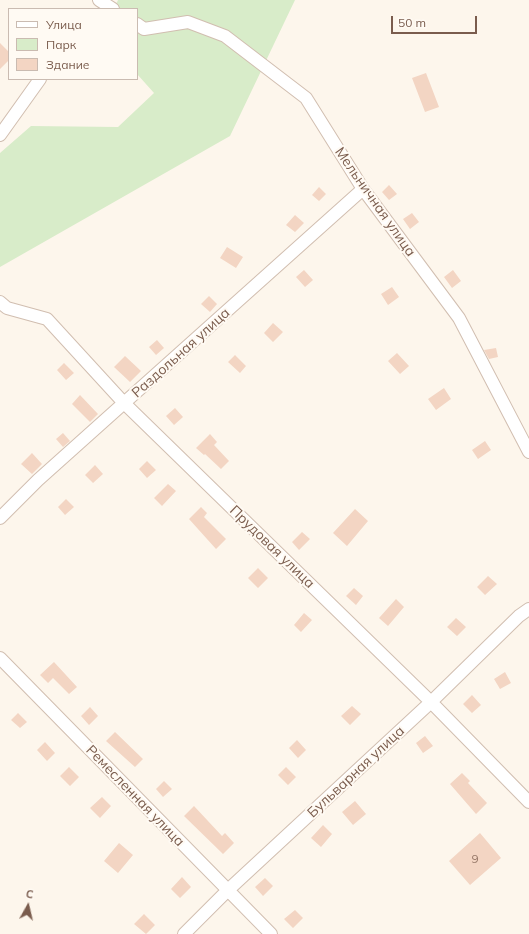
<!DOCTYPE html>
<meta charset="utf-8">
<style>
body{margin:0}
#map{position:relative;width:529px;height:934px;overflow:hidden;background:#fdf6ec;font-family:Mulish,sans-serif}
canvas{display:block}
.legend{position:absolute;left:8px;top:8px;width:130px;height:72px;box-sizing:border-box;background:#fffaf3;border:1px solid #cabbb1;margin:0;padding:5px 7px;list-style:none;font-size:12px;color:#7a5c4d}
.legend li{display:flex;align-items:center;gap:8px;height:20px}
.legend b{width:20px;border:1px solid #cabbb1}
.north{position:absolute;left:8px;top:886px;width:40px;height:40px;-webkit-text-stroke:3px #fffaf3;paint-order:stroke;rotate:8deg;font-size:11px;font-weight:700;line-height:16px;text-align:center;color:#7a5c4d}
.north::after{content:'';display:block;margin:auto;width:14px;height:18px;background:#7a5c4d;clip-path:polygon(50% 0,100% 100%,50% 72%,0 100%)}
.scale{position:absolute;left:391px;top:16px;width:86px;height:18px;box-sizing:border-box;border:2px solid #7a5c4d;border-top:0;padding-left:5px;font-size:12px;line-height:14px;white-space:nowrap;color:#7a5c4d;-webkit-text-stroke:3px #fffaf3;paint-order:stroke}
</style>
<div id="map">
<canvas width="529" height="934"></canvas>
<ul class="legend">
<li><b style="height:5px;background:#fff"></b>Улица</li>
<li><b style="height:11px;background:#d8ecc9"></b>Парк</li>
<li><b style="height:11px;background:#f3d5c3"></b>Здание</li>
</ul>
<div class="north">С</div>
<div class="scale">50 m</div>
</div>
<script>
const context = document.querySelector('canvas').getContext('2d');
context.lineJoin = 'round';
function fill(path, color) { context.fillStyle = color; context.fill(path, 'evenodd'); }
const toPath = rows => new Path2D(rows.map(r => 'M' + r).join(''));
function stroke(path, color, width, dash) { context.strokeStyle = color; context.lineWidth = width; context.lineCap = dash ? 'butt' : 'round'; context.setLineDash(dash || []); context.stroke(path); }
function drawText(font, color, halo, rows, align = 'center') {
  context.font = font + ' Mulish,sans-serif'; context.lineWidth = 4; context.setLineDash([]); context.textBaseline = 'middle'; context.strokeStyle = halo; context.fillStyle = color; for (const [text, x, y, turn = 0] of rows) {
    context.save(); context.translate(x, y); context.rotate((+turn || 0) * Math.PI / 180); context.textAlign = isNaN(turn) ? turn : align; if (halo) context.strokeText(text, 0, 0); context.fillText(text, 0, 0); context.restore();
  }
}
fill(toPath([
 [118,0,295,0,230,136,0,267,0,153,31,126,118,127,154,93,137,74,137,9,114,9]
]), '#d8ecc9');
fill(toPath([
 [0,43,9,52,9,60,0,69],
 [426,73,439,107,425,112,412,78],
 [389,185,397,194,389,200,382,192],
 [319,187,326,194,319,201,312,195],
 [412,213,419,222,410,229,403,219],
 [295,215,304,223,295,232,286,225],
 [227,247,243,257,236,268,220,258],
 [304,270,313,280,305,287,296,277],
 [453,270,461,281,452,288,444,277],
 [392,287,399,297,388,305,381,294],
 [209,296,217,304,210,312,201,304],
 [273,323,283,332,273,342,264,333],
 [157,340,164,348,156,355,149,347],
 [496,348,498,357,489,359,484,350],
 [397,353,409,366,400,374,388,361],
 [235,355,246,366,240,373,228,362],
 [125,356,141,371,130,382,114,367],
 [64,363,74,373,66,380,57,370],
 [444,388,451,399,436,410,428,399],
 [80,395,98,414,90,422,72,404],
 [175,408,183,417,174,425,166,416],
 [63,433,70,441,63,447,56,439],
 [210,434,217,442,214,445,229,461,221,469,205,454,204,455,196,448],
 [485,441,491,450,478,459,472,450],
 [32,453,42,464,32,474,21,464],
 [147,461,156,470,147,478,139,469],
 [95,465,103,474,93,483,85,475],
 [168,484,176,491,162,506,154,498],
 [66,499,74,507,65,515,58,507],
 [201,507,207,513,204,517,226,539,216,549,189,519],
 [355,509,368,521,347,546,333,533],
 [302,532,310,539,299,550,292,542],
 [258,568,268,578,258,588,248,578],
 [488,576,497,584,485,595,477,587],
 [354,588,363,596,356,605,346,596],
 [396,599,404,607,388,626,379,618],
 [304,613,312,620,301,632,294,625],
 [456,618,466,627,457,636,447,627],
 [54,662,77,687,69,694,53,678,48,683,40,675],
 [505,672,511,683,500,689,494,679],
 [472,695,481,705,472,713,463,704],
 [352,706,361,714,350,725,341,716],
 [90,707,98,716,89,725,81,716],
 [18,713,27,722,20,728,11,720],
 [115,732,143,759,135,767,106,741],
 [425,736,433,746,423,753,416,743],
 [297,740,306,750,298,758,289,748],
 [45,742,55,753,47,761,37,750],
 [69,767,79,777,70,786,60,776],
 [286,767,296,777,288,785,278,775],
 [462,773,470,781,468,783,487,803,476,814,450,784],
 [164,781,172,789,163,797,156,789],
 [102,797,111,806,100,818,90,808],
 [355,801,366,814,353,825,342,812],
 [194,806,222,836,225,833,234,843,223,854,184,816],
 [323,825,332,834,321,847,311,838],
 [480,833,501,858,470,885,449,861],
 [119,843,133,855,118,873,104,861],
 [182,877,191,887,180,898,171,889],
 [265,878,273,886,263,896,255,887],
 [295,910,303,918,293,928,284,919],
 [144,914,155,925,146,934,134,924]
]), '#f3d5c3');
const minor = toPath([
 [99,0,113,9],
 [137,24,144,29,188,22,225,36,306,98,363,189,459,318,529,452],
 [0,135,40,79],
 [0,302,7,308,47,319,124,403,431,702,529,802],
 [0,518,38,480,363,189],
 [0,658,271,934],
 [184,934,228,890,431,702,519,616,529,609]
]);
stroke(minor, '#d1beb0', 14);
stroke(minor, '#fff', 12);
drawText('12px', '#987a6a', null, [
 ["9",475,859]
]);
drawText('14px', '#7a5c4d', '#fffaf3', [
 ["Мельничная улица",375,202,55],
 ["Раздольная улица",181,353,-42],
 ["Прудовая улица",272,547,44],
 ["Бульварная улица",356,772,-43],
 ["Ремесленная улица",135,796,46]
]);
</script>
